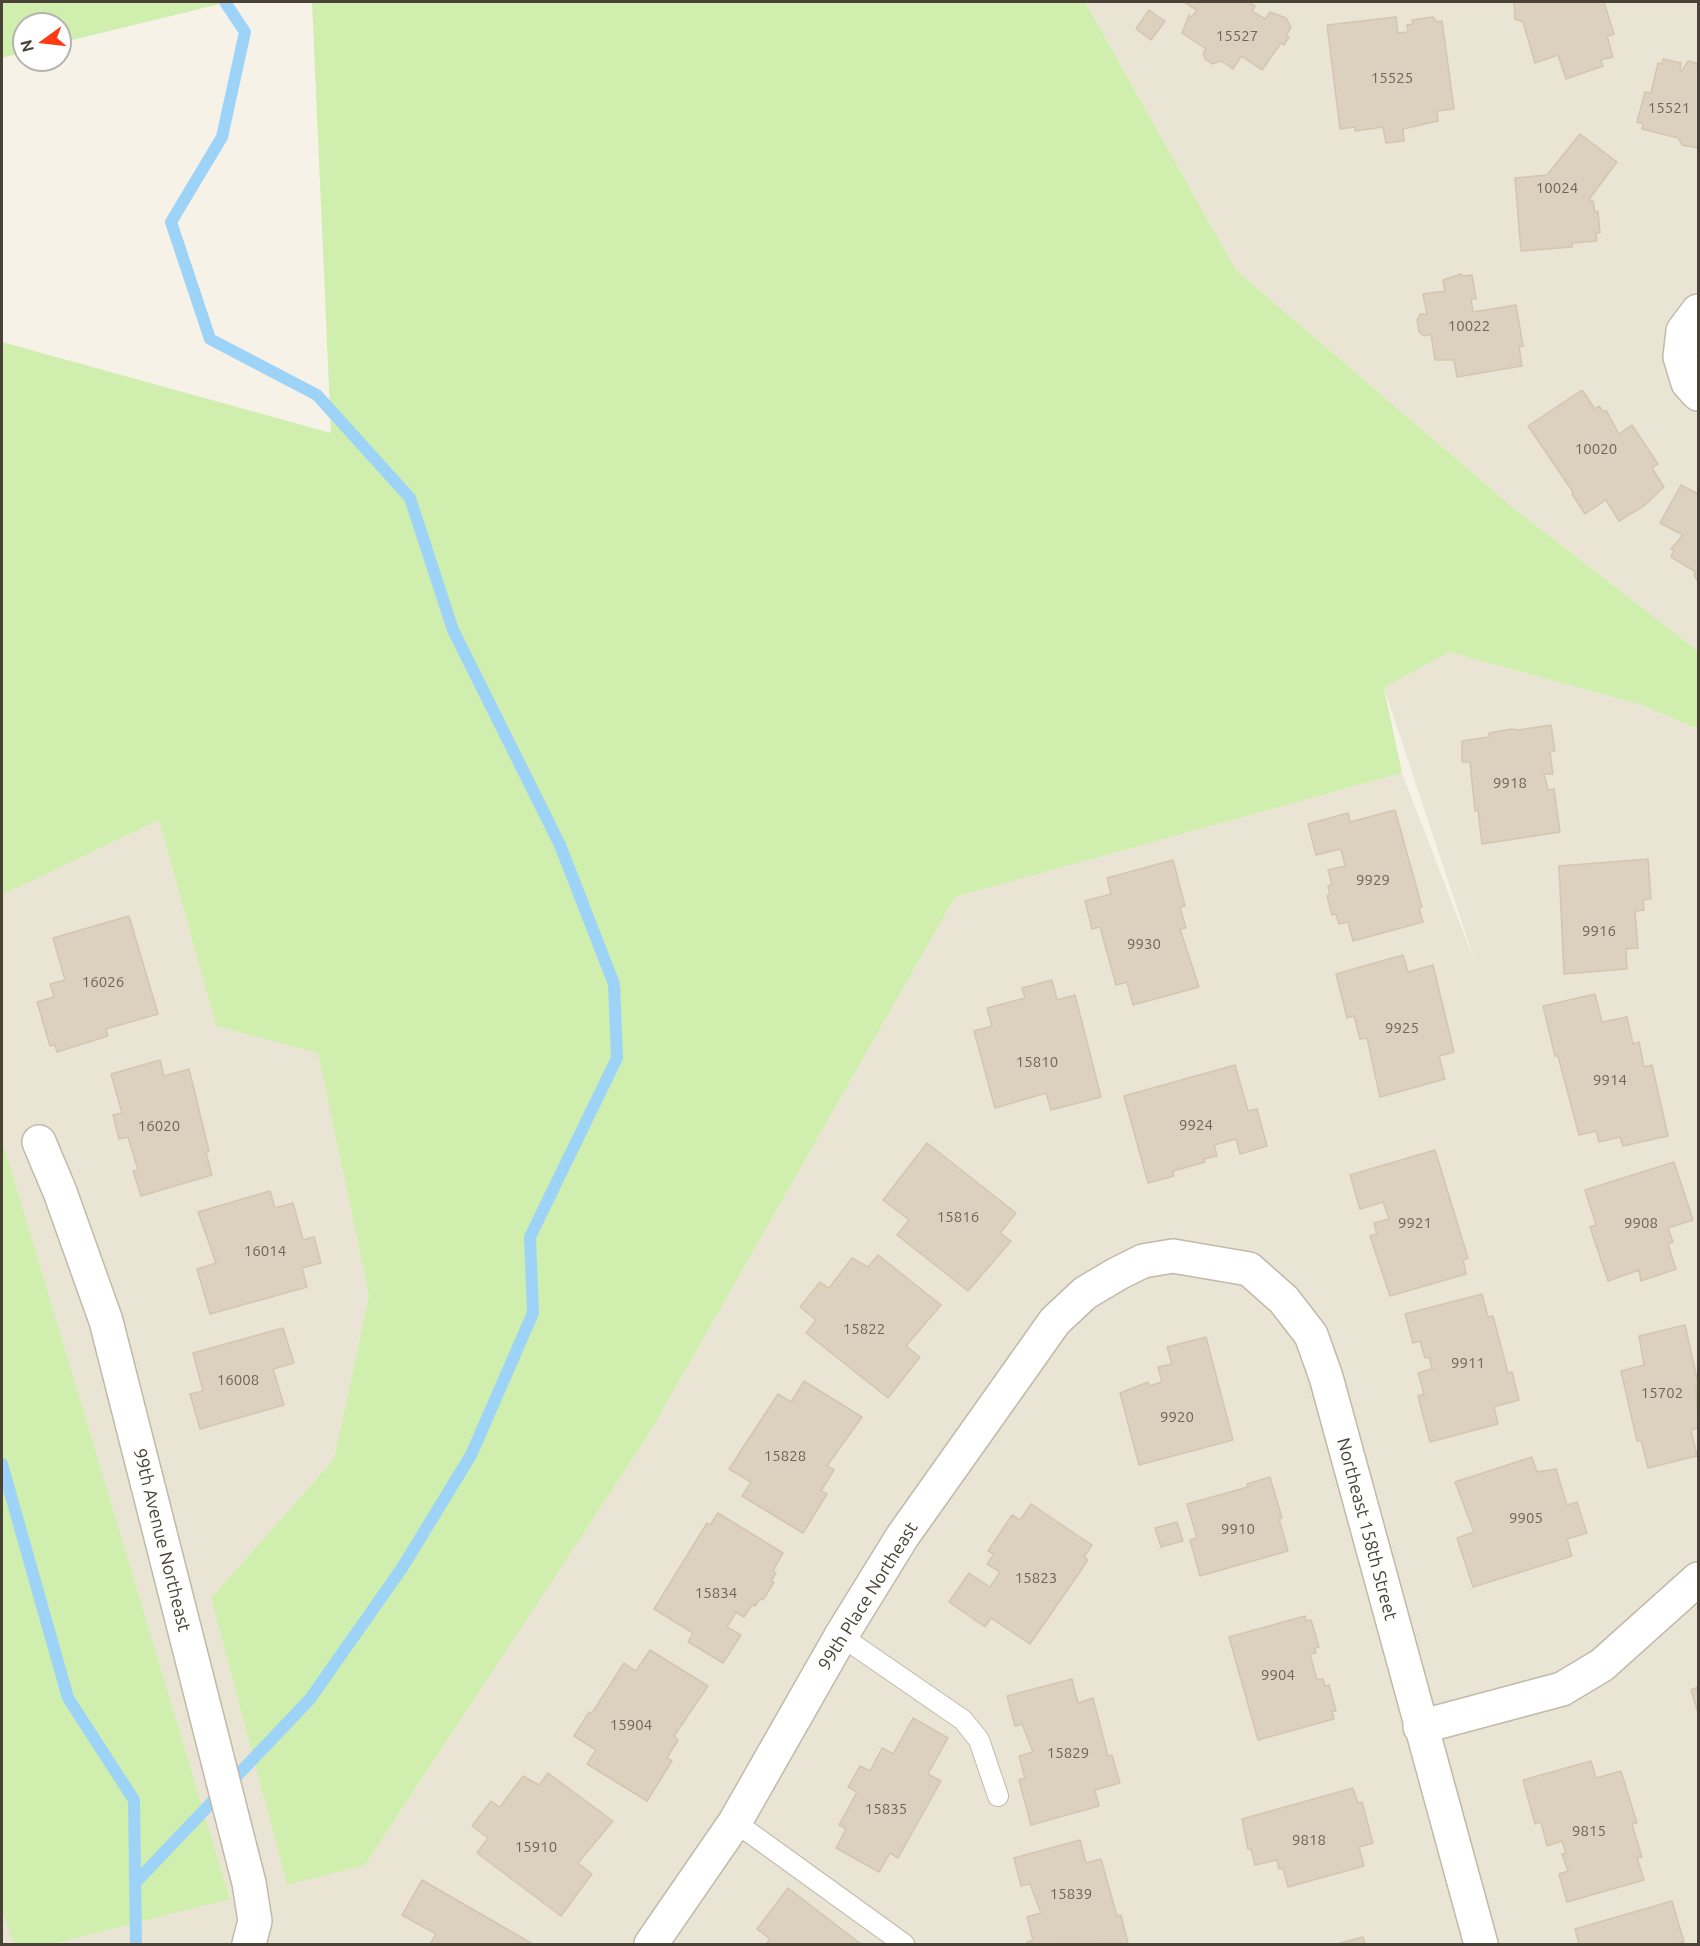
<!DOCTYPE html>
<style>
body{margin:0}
#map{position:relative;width:1700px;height:1946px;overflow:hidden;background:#f6f2e8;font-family:Ubuntu,sans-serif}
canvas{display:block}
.frame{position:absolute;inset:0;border:3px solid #4a4236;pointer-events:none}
.north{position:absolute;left:12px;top:12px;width:60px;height:60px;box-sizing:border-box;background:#fff;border:2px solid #b7b3af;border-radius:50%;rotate:255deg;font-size:16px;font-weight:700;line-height:24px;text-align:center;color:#4a4236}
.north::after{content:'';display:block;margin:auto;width:21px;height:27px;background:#ff3916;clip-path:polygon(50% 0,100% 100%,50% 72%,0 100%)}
</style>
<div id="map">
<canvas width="1700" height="1946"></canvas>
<div class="frame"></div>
<div class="north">N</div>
</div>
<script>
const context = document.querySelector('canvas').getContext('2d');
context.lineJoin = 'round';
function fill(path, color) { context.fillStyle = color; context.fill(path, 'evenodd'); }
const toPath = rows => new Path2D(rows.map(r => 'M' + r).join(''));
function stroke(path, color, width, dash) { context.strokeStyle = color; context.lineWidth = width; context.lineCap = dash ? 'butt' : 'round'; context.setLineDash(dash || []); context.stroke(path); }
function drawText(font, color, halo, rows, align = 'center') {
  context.font = font + ' Ubuntu,sans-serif'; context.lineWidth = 5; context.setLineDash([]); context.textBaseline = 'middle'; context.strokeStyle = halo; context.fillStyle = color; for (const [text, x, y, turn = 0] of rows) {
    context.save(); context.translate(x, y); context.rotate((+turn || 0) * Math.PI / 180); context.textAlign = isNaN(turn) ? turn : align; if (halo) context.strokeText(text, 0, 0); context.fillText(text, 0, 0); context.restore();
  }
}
fill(toPath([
 [1085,2,1698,2,1698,651,1516,510,1236,270],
 [1449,652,1642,705,1698,729,1698,1944,53,1944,230,1899,2,1139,2,895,159,820,216,1026,318,1052,369,1296,334,1459,211,1598,287,1885,365,1865,649,1434,955,897,1402,773,1476,965,1384,688],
 [2,1903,17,1944,2,1944]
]), '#eae4d5');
fill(toPath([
 [2,2,228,2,60,43,60,24,24,24,24,52,2,58],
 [312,2,1085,2,1236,270,1516,510,1698,651,1698,729,1642,705,1449,652,1384,688,1402,773,955,897,649,1434,365,1865,287,1885,211,1598,334,1459,369,1296,318,1053,216,1026,159,820,2,895,2,342,331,433],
 [2,1139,230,1899,53,1944,14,1944,2,1910]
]), '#d0eead');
stroke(toPath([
 [2,1464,68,1698,134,1800,136,1944],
 [135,1883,310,1699,402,1568,471,1455,533,1313,530,1237,617,1058,614,984,560,845,453,630,410,498,317,395,210,339,171,222,222,137,245,32,225,2]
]), '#9ed3f8', 12);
const building = toPath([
 [1184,2,1248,2,1255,6,1252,11,1265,19,1270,12,1286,18,1291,27,1286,35,1289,37,1284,45,1281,43,1262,70,1241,56,1233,69,1221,61,1212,64,1205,59,1203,53,1206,49,1182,33,1189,15,1192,17,1197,10,1184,2],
 [1514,2,1604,2,1614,34,1607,36,1613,57,1601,60,1603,66,1566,79,1558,55,1535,63,1523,22,1515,19,1514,2],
 [1149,10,1165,21,1151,40,1136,29,1149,10],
 [1396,17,1398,33,1408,32,1407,25,1413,24,1412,20,1433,17,1437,22,1442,21,1454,109,1437,111,1438,121,1403,129,1404,141,1386,143,1383,127,1355,131,1355,127,1340,129,1327,25,1396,17],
 [1663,59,1681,63,1680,70,1682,71,1688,61,1698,64,1698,148,1682,145,1678,138,1642,129,1643,124,1637,122,1645,92,1651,93,1658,63,1662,64,1663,59],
 [1580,134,1617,162,1590,198,1590,202,1593,201,1595,212,1598,211,1600,233,1596,233,1597,241,1572,243,1572,247,1521,251,1515,178,1547,175,1580,134],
 [1461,274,1462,276,1472,275,1476,299,1471,299,1473,312,1516,305,1523,346,1519,347,1522,366,1457,377,1454,360,1435,360,1431,334,1424,336,1419,332,1417,320,1420,314,1427,314,1423,294,1445,291,1443,280,1461,274],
 [1582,390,1595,409,1599,406,1603,412,1606,410,1619,434,1632,425,1658,464,1652,468,1664,487,1645,505,1619,521,1606,500,1585,514,1572,494,1573,492,1528,426,1582,390],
 [1681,485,1698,494,1698,582,1694,575,1696,572,1671,557,1674,550,1671,549,1683,535,1660,523,1681,485],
 [1551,725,1555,751,1550,752,1553,774,1544,774,1548,790,1554,789,1560,832,1482,844,1478,810,1475,811,1470,762,1462,762,1462,741,1489,737,1489,733,1511,729,1518,730,1551,725],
 [1395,810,1422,907,1419,908,1423,922,1353,941,1348,922,1339,924,1336,914,1332,915,1327,896,1330,895,1328,886,1332,885,1328,870,1345,866,1341,849,1316,855,1308,824,1348,813,1350,822,1395,810],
 [1648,859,1651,899,1643,900,1644,910,1635,911,1638,948,1626,949,1627,969,1564,974,1559,866,1648,859],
 [1173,860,1185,906,1180,907,1186,928,1180,929,1199,987,1133,1005,1127,982,1116,985,1100,927,1092,929,1085,901,1111,894,1107,878,1173,860],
 [129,916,158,1014,106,1029,108,1036,57,1052,55,1045,50,1046,37,1002,54,997,50,984,65,980,53,938,129,916],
 [1403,955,1408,972,1433,965,1454,1052,1439,1056,1445,1079,1380,1097,1367,1038,1360,1039,1354,1016,1347,1018,1336,974,1403,955],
 [1052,980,1057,1000,1075,995,1101,1097,1051,1110,1046,1093,995,1108,974,1031,992,1026,987,1008,1025,998,1022,988,1052,980],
 [1595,994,1602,1022,1627,1017,1633,1044,1639,1042,1644,1067,1652,1065,1668,1136,1623,1146,1620,1137,1599,1142,1596,1131,1579,1135,1558,1056,1555,1056,1543,1006,1595,994],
 [160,1060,164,1076,189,1069,209,1151,206,1153,212,1175,141,1196,133,1171,138,1170,128,1137,119,1139,113,1115,122,1113,111,1074,160,1060],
 [1235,1065,1248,1111,1257,1109,1267,1146,1240,1154,1236,1139,1214,1145,1217,1156,1204,1159,1205,1162,1173,1171,1174,1176,1148,1183,1124,1096,1235,1065],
 [927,1143,1016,1213,1000,1233,1011,1241,968,1291,897,1235,909,1220,883,1200,927,1143],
 [1435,1150,1468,1258,1463,1260,1466,1274,1390,1296,1370,1236,1377,1234,1374,1223,1389,1219,1383,1202,1360,1209,1350,1175,1435,1150],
 [1674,1162,1693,1220,1668,1228,1673,1242,1668,1244,1676,1269,1641,1281,1639,1270,1608,1281,1590,1227,1596,1225,1585,1190,1674,1162],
 [270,1191,275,1208,293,1203,303,1240,314,1237,321,1263,302,1268,307,1287,210,1314,197,1269,216,1263,198,1212,270,1191],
 [878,1255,941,1305,906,1346,920,1357,888,1398,806,1333,816,1320,800,1307,820,1282,829,1288,852,1258,868,1267,878,1255],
 [1482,1294,1488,1317,1493,1316,1508,1373,1512,1372,1519,1400,1494,1407,1498,1424,1430,1442,1418,1396,1424,1394,1418,1373,1432,1369,1429,1357,1425,1358,1420,1341,1413,1343,1405,1314,1482,1294],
 [1685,1325,1698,1383,1696,1388,1698,1428,1691,1430,1697,1456,1648,1468,1641,1440,1637,1441,1621,1371,1644,1365,1639,1336,1685,1325],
 [283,1328,294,1363,273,1369,284,1405,200,1429,190,1394,203,1391,193,1353,283,1328],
 [1206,1337,1233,1440,1139,1465,1120,1393,1148,1382,1149,1386,1162,1382,1158,1367,1172,1364,1167,1347,1206,1337],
 [804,1381,862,1417,827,1466,834,1470,821,1491,827,1494,803,1533,742,1496,751,1482,729,1469,778,1394,791,1402,804,1381],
 [1532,1457,1537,1472,1556,1469,1567,1505,1577,1502,1587,1533,1567,1539,1572,1556,1473,1587,1457,1538,1474,1532,1455,1482,1532,1457],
 [1270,1477,1282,1518,1279,1519,1288,1551,1200,1576,1190,1540,1197,1538,1187,1504,1248,1487,1247,1484,1270,1477],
 [1031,1504,1092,1545,1084,1557,1088,1560,1030,1644,991,1618,985,1627,949,1602,969,1573,990,1587,1000,1572,987,1564,994,1554,988,1551,1012,1515,1020,1520,1031,1504],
 [718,1513,783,1553,773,1571,776,1573,771,1581,774,1582,763,1600,760,1599,755,1606,752,1605,744,1617,736,1612,727,1627,741,1635,723,1663,688,1642,693,1633,654,1609,707,1523,710,1525,718,1513],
 [1177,1522,1183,1541,1161,1547,1155,1528,1177,1522],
 [1305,1616,1306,1621,1311,1620,1319,1647,1315,1648,1316,1653,1310,1654,1317,1680,1323,1679,1325,1686,1329,1685,1336,1711,1332,1712,1334,1719,1258,1740,1229,1637,1305,1616],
 [650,1650,708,1686,674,1736,678,1740,667,1758,672,1761,647,1801,587,1764,596,1750,574,1736,589,1712,592,1713,624,1663,636,1671,650,1650],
 [1072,1679,1078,1703,1093,1698,1108,1756,1112,1755,1120,1783,1095,1790,1099,1806,1031,1825,1019,1780,1025,1778,1019,1756,1033,1752,1022,1724,1015,1726,1007,1696,1072,1679],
 [1698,1687,1698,1713,1691,1690,1698,1687],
 [913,1718,948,1738,928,1774,941,1781,898,1858,890,1853,879,1872,836,1848,846,1829,839,1825,857,1792,848,1787,860,1766,870,1771,882,1748,893,1754,913,1718],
 [1591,1761,1596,1778,1621,1771,1637,1823,1632,1824,1642,1857,1637,1858,1644,1880,1567,1902,1559,1874,1568,1871,1562,1854,1566,1853,1562,1841,1547,1846,1541,1822,1535,1824,1523,1780,1591,1761],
 [548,1773,613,1821,578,1863,592,1874,561,1916,477,1853,488,1838,472,1826,491,1801,500,1807,523,1776,539,1785,548,1773],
 [1353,1788,1358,1803,1362,1802,1373,1843,1359,1847,1364,1866,1288,1887,1283,1868,1279,1869,1277,1860,1255,1865,1251,1849,1248,1849,1242,1819,1353,1788],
 [1080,1840,1086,1863,1101,1859,1117,1916,1121,1915,1128,1943,1028,1944,1027,1942,1033,1940,1027,1917,1041,1913,1030,1884,1021,1886,1014,1858,1080,1840],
 [422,1880,531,1943,530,1944,430,1944,436,1934,402,1915,422,1880],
 [788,1888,861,1944,766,1944,770,1939,757,1929,788,1888],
 [1672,1901,1684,1942,1675,1944,1579,1944,1575,1929,1672,1901],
 [1363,1937,1365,1944,1337,1944,1363,1937]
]);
fill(building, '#dcd0bf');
stroke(building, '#d4c6ae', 1.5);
const service = toPath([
 [841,1636,963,1720,979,1740,998,1796],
 [735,1822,904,1944]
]);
const minor = toPath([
 [1698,311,1683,331,1680,357,1688,383,1698,394],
 [39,1142,60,1192,106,1321,249,1883,255,1921,249,1944],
 [1420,1727,1562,1689,1602,1665,1698,1579],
 [651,1944,735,1822,841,1636,902,1537,1055,1321,1085,1293,1117,1274,1143,1261,1173,1256,1249,1269,1284,1300,1311,1335,1326,1377,1481,1944]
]);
stroke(service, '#c2baa9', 22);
stroke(minor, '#c2baa9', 36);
stroke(service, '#fff', 20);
stroke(minor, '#fff', 33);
drawText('15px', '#6e6658', null, [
 ["15527",1237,36],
 ["15525",1392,78],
 ["15521",1669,108],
 ["10024",1557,188],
 ["10022",1469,326],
 ["10020",1596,449],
 ["9918",1510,783],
 ["9929",1373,880],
 ["9916",1599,931],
 ["9930",1144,944],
 ["16026",103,982],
 ["9925",1402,1028],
 ["15810",1037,1062],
 ["9914",1610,1080],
 ["9924",1196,1125],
 ["16020",159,1126],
 ["15816",958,1217],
 ["9921",1415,1223],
 ["9908",1641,1223],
 ["16014",265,1251],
 ["15822",864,1329],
 ["9911",1468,1363],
 ["16008",238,1380],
 ["15702",1662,1393],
 ["9920",1177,1417],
 ["15828",785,1456],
 ["9905",1526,1518],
 ["9910",1238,1529],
 ["15823",1036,1578],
 ["15834",716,1593],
 ["9904",1278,1675],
 ["15904",631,1725],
 ["15829",1068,1753],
 ["15835",886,1809],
 ["9815",1589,1831],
 ["9818",1309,1840],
 ["15910",536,1847],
 ["15839",1071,1894]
]);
drawText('18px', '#4a4236', '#fff', [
 ["Northeast 158th Street",1367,1529,75],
 ["99th Avenue Northeast",162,1540,76],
 ["99th Place Northeast",868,1596,-58]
]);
</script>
